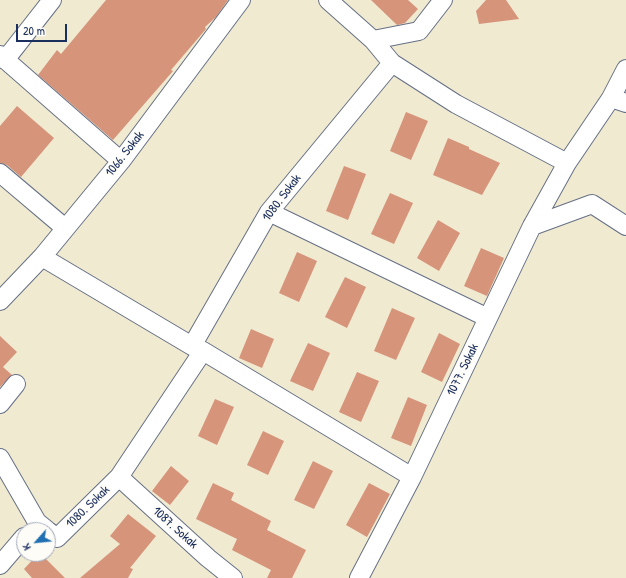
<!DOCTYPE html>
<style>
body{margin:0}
#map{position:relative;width:626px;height:578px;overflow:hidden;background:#f0ead1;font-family:"Patrick Hand",sans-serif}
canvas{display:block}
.north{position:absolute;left:16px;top:522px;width:40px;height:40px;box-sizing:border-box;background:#fdfcf7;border:1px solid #a3aaba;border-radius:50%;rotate:243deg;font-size:11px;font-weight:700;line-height:16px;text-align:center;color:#1b2f5e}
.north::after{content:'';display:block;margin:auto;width:14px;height:18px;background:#1f6fb2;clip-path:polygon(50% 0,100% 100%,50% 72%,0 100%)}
.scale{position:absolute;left:16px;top:24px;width:51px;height:18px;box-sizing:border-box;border:2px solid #1b2f5e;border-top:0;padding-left:5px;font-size:12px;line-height:14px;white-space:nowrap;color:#1b2f5e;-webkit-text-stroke:3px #fdfcf7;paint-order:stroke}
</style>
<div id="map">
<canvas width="626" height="578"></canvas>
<div class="north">K</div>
<div class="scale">20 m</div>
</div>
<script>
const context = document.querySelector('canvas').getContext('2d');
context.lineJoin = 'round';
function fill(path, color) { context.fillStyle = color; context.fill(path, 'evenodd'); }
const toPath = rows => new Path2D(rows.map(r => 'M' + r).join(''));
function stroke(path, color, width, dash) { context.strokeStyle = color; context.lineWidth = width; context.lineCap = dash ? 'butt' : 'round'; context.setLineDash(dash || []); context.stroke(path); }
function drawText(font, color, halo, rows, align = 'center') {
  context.font = font + ' "Patrick Hand",sans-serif'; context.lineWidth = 3.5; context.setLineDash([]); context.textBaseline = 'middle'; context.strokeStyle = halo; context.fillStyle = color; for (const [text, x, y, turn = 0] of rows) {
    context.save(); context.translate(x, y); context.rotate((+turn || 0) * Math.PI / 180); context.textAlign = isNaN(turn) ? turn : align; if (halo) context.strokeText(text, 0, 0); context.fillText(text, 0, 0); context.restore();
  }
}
fill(toPath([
 [106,0,228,0,216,17,205,27,206,29,171,70,173,71,113,140,38,75,57,50,61,54],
 [371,0,408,0,418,9,405,23,397,25],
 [486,0,506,0,519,19,479,24,476,11],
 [17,106,54,138,21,177,7,165,0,163,0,126],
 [406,112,428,121,411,160,390,151],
 [448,138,469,147,469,149,500,163,482,195,433,175],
 [344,166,366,174,348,220,326,211],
 [390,193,413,203,394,244,371,234],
 [438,220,460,233,439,271,417,258],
 [481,248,504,258,487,296,464,286],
 [297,252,317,261,299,302,279,293],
 [345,277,366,287,347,328,325,317],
 [392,308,415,318,396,360,374,351],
 [251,329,274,339,262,368,239,358],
 [439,333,460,344,442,382,421,372],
 [0,336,17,352,3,367,12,375,0,387],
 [308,343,330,353,313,391,290,381],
 [357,372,379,381,361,422,339,412],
 [408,397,427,405,411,446,391,438],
 [215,399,234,407,217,445,198,436],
 [263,431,284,441,268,475,247,465],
 [313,461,333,471,314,509,294,500],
 [171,466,189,481,170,505,152,491],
 [213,483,234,493,231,500,271,521,267,530,306,550,292,578,267,578,271,570,232,550,237,539,196,519],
 [369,483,390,494,367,537,346,525],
 [128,514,156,536,130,568,133,569,128,578,80,578,120,544,110,536],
 [38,554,41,554,65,578,32,578,24,569]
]), '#d6947b');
const minor = toPath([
 [328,0,373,40,392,63,456,104,567,163],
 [373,40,419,31,443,0],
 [0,55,121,161],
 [5,60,52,0],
 [611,98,626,69],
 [0,173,65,228],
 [269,212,488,318],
 [532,226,592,204,626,226],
 [42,257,192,346,203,351,412,477],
 [0,301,42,257,121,161,241,0],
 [192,346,269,212,392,63],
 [0,404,16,384],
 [0,458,37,522,47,530],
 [119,477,208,558,233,578],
 [48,531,57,538,119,477,203,351],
 [0,565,24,537],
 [359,578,412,477,532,226,567,163,611,98,626,103]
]);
stroke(minor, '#667086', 20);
stroke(minor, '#fff', 18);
drawText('13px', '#1b2f5e', '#fdfcf7', [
 ["1066. Sokak",125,154,-52],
 ["1080. Sokak",282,198,-53],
 ["1077. Sokak",463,370,-64],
 ["1080. Sokak",88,507,-44],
 ["1087. Sokak",175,528,42]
]);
</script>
